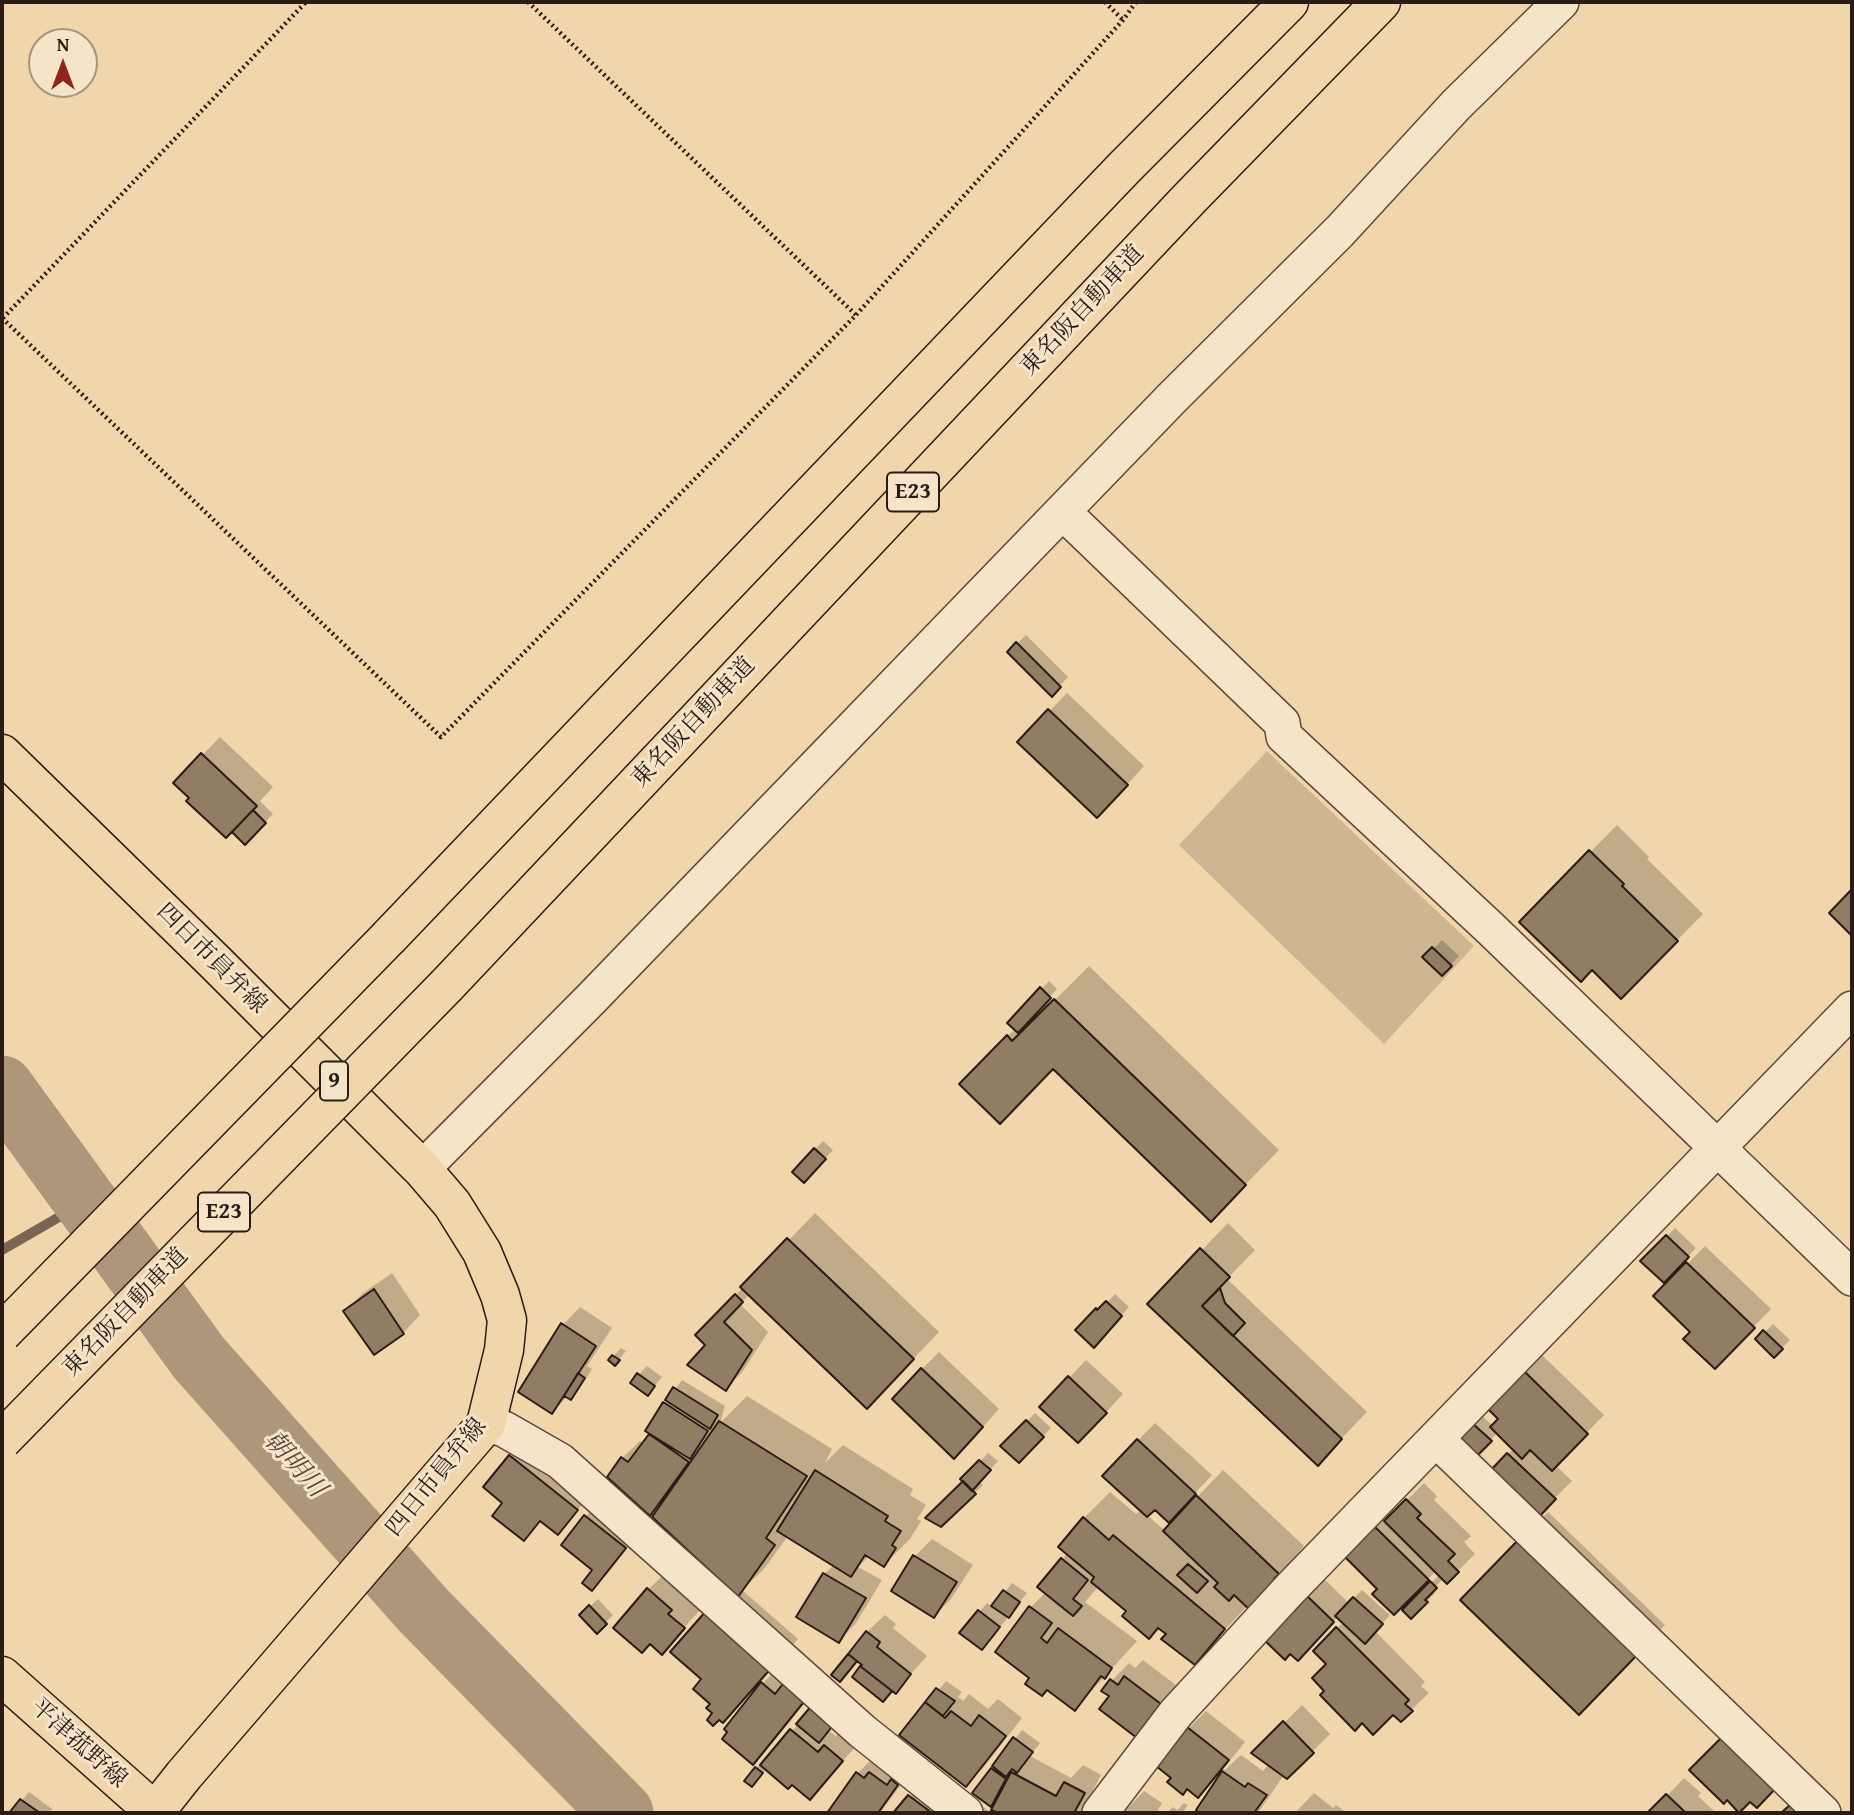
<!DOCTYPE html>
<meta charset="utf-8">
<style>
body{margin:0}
#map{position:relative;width:1854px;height:1815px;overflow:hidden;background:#f1d5ab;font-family:"Gentium Book Plus",serif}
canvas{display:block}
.frame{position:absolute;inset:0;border:4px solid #2a1c17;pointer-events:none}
.north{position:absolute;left:28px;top:28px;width:70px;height:70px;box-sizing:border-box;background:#f6e4c8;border:2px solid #a49481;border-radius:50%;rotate:0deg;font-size:19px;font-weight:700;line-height:28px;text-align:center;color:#2a1c17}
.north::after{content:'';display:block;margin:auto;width:24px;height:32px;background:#8f2418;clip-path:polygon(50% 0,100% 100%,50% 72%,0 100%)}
</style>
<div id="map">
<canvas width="1854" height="1815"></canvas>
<div class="frame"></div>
<div class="north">N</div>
</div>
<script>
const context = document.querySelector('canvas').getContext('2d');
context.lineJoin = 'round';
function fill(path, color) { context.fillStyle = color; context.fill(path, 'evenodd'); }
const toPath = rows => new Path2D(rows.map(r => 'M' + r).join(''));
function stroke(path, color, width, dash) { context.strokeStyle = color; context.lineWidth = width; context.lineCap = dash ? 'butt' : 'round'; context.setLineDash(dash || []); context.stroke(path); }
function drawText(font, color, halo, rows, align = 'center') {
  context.font = font + ' "Gentium Book Plus","Noto Serif JP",serif'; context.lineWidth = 6; context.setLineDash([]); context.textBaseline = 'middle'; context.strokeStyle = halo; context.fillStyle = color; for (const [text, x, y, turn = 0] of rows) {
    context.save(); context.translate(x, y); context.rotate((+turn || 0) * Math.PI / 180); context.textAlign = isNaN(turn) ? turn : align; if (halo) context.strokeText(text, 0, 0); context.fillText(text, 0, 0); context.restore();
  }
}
fill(toPath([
 [1267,751,1474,946,1384,1044,1179,845]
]), '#cfb692');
fill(toPath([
 [1026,635,1068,677,1052,694,1009,652],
 [1067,693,1144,766,1115,798,1020,742],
 [220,737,273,787,260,801,273,814,245,842,175,783],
 [1617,825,1649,857,1647,859,1703,914,1621,997,1592,968,1521,922],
 [1442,940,1459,956,1442,974,1425,957],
 [1089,966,1279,1150,1245,1185,1054,1067,961,1084,1015,1029,1009,1023,1049,981,1057,989,1044,1003,1048,1007],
 [823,1141,833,1150,804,1181,794,1172],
 [815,1213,939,1332,893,1380,750,1294,740,1304,768,1332,743,1371,726,1389,708,1345,697,1335],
 [1228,1223,1255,1250,1227,1279,1367,1412,1318,1463,1150,1304],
 [1675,1228,1696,1248,1664,1281,1643,1261],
 [1705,1246,1771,1309,1714,1367,1693,1332,1656,1296],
 [392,1273,420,1315,403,1333,346,1311,363,1293],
 [1115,1294,1129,1307,1102,1337,1078,1330,1105,1301,1107,1303],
 [580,1307,612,1328,587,1366,592,1369,579,1389,571,1398,568,1396,552,1412,563,1325],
 [1773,1324,1790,1340,1774,1356,1758,1339],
 [621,1348,626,1351,615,1364,610,1360],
 [939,1352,999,1409,972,1439,922,1369],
 [1540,1353,1604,1415,1555,1465,1572,1481,1538,1515,1491,1472,1514,1448,1498,1432,1476,1455,1474,1424,1482,1416,1493,1426,1501,1419,1488,1406],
 [1086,1360,1123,1394,1095,1424,1069,1378],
 [647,1366,662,1377,648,1394,632,1382],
 [682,1380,725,1406,720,1423,747,1396,832,1449,825,1463,843,1445,913,1489,910,1495,926,1505,917,1519,921,1521,910,1539,884,1565,869,1556,858,1567,882,1580,856,1623,839,1641,824,1574,834,1565,788,1536,764,1569,742,1590,798,1639,761,1681,763,1683,780,1666,823,1680,770,1746,753,1763,758,1689,756,1687,723,1721,714,1713,704,1679,731,1589,664,1502,662,1501,650,1514,609,1477,622,1458,640,1441,644,1444,652,1433,665,1403],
 [1035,1413,1051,1428,1019,1461,1003,1446],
 [1155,1423,1212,1475,1186,1503,1154,1507,1147,1515,1165,1531,1223,1470,1304,1546,1299,1552,1303,1555,1247,1606,1195,1662,1159,1626,1128,1611,1099,1586,1085,1602,1137,1641,1075,1709,998,1651,1031,1607,1046,1592,1062,1559,1068,1553,1084,1518,1110,1492,1136,1514,1141,1510,1104,1475],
 [528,1439,594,1491,558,1533,542,1520,524,1539,505,1502,486,1487],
 [988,1453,998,1461,979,1482,983,1485,941,1525,966,1481,963,1479],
 [1424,1483,1437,1496,1434,1500,1471,1536,1464,1542,1475,1554,1447,1582,1444,1578,1432,1590,1435,1593,1411,1617,1404,1610,1440,1574,1436,1571,1394,1612,1380,1589,1344,1554,1390,1508,1395,1512],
 [603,1499,642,1530,609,1572,592,1589,594,1569,564,1545,586,1516],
 [1548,1512,1665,1625,1605,1687,1522,1538],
 [932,1539,973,1565,951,1599,934,1616,893,1591,915,1556],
 [666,1572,701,1609,662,1652,648,1590],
 [1323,1578,1349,1603,1362,1590,1390,1615,1375,1631,1425,1682,1421,1686,1429,1693,1411,1710,1393,1712,1326,1691,1328,1664,1315,1651,1343,1622,1338,1617,1315,1641,1265,1638],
 [1012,1583,1027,1593,990,1640,962,1633,987,1603,993,1607],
 [598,1599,613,1615,597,1631,581,1615],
 [885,1615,896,1624,893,1628,927,1656,895,1692,893,1690,883,1699,854,1677,864,1664,858,1660,840,1680,834,1675,867,1632],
 [1143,1660,1177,1686,1154,1718,1103,1690,1129,1663,1135,1668],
 [946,1681,962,1692,958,1697,963,1701,969,1694,988,1709,998,1699,1022,1718,983,1768,965,1785,902,1735],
 [1302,1705,1330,1734,1287,1777,1284,1775,1258,1813,1204,1813,1198,1809,1221,1776,1220,1774,1198,1796,1159,1766,1189,1728,1206,1711,1245,1742,1223,1769,1225,1770,1241,1755,1263,1771,1269,1764,1254,1753],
 [806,1715,836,1736,843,1729,859,1743,810,1797,792,1782,767,1768,752,1785,756,1768,764,1760,766,1761],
 [1022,1730,1040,1743,1030,1756,1071,1778,1083,1765,1101,1775,1081,1813,1001,1813,994,1809,999,1796,991,1805,975,1792],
 [875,1756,914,1767,880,1813,829,1813,858,1773],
 [935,1770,991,1813,895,1813],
 [1684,1778,1701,1793,1698,1796,1716,1813,1650,1813],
 [1144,1791,1162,1803,1158,1810,1162,1813,1123,1813],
 [29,1792,52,1809,49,1813,11,1813],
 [1314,1793,1333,1808,1336,1805,1347,1813,1295,1813],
 [1184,1803,1188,1805,1182,1813,1167,1813,1173,1807,1177,1810]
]), '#0003');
stroke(toPath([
 [2,1250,85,1202]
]), '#796552', 10);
stroke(toPath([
 [2,1087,199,1358,424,1611,622,1813]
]), '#ad9679', 63);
const building = toPath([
 [1016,642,1061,687,1052,697,1007,652,1016,642],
 [1048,709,1128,785,1097,818,1017,742,1048,709],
 [201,753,257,806,226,838,186,801,189,798,173,783,201,753],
 [253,810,266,823,245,845,232,832,253,810],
 [1589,850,1624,884,1622,886,1678,941,1621,999,1592,970,1581,982,1519,922,1589,850],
 [1852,889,1852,936,1829,913,1852,889],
 [1432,947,1452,966,1442,976,1422,957,1432,947],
 [1040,987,1051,998,1018,1033,1007,1023,1040,987],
 [1054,999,1246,1185,1211,1222,1053,1069,1000,1124,959,1084,1007,1035,1012,1041,1054,999],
 [814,1148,826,1159,804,1183,792,1172,814,1148],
 [1666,1235,1689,1257,1664,1283,1640,1261,1666,1235],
 [787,1238,914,1359,867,1409,740,1287,787,1238],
 [1200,1248,1230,1277,1202,1306,1342,1439,1318,1466,1147,1304,1200,1248],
 [1686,1262,1755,1328,1715,1369,1683,1339,1690,1332,1653,1296,1686,1262],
 [1220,1288,1225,1303,1245,1323,1233,1336,1202,1306,1220,1288],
 [374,1289,404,1334,374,1355,343,1311,374,1289],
 [735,1294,743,1302,724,1322,752,1350,726,1391,687,1365,705,1345,695,1335,735,1294],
 [1106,1301,1122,1316,1094,1348,1075,1330,1096,1308,1097,1310,1106,1301],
 [561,1323,596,1346,552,1414,518,1392,561,1323],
 [1763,1330,1783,1349,1774,1358,1755,1339,1763,1330],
 [612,1355,620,1360,615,1366,608,1360,612,1355],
 [921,1368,983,1427,954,1459,892,1399,921,1368],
 [1522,1369,1588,1434,1552,1471,1530,1450,1522,1459,1490,1427,1498,1419,1485,1406,1522,1369],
 [578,1373,585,1378,571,1400,564,1396,578,1373],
 [637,1373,655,1386,648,1396,630,1383,637,1373],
 [1068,1376,1107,1413,1078,1443,1039,1407,1068,1376],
 [673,1387,718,1415,710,1429,665,1400,673,1387],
 [663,1402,708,1431,690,1459,645,1431,663,1402],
 [1026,1420,1044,1437,1019,1463,1000,1446,1026,1420],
 [719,1421,807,1476,766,1538,775,1545,738,1597,652,1517,719,1421],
 [1472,1423,1492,1441,1476,1457,1457,1440,1472,1423],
 [649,1434,689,1462,650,1516,607,1477,621,1457,628,1462,649,1434],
 [1137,1439,1196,1494,1169,1523,1155,1510,1147,1517,1102,1476,1137,1439],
 [1507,1453,1556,1499,1538,1518,1489,1472,1507,1453],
 [509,1455,578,1510,558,1535,540,1521,524,1541,492,1516,502,1503,483,1487,509,1455],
 [979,1460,991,1470,972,1491,960,1479,979,1460],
 [815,1470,888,1516,885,1521,901,1531,892,1545,896,1548,884,1567,865,1555,851,1577,777,1531,815,1470],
 [963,1481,976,1494,941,1527,925,1518,963,1481],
 [1196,1495,1279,1574,1274,1579,1278,1582,1251,1611,1234,1595,1229,1601,1214,1587,1218,1583,1163,1531,1196,1495],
 [1406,1499,1421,1514,1417,1518,1455,1554,1448,1561,1459,1572,1447,1584,1384,1521,1406,1499],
 [584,1515,626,1548,592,1591,582,1583,592,1570,561,1545,584,1515],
 [1083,1517,1109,1540,1113,1535,1225,1629,1195,1665,1161,1639,1166,1634,1158,1628,1149,1639,1122,1616,1126,1611,1091,1582,1094,1577,1058,1547,1083,1517],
 [1372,1524,1429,1580,1394,1615,1372,1594,1377,1589,1342,1554,1372,1524],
 [1521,1537,1640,1652,1579,1715,1460,1600,1521,1537],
 [913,1555,957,1582,934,1618,891,1591,913,1555],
 [1061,1558,1088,1580,1073,1599,1082,1606,1073,1616,1037,1587,1061,1558],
 [1188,1564,1208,1581,1197,1593,1177,1575,1188,1564],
 [823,1573,866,1598,839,1643,796,1617,823,1573],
 [1430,1581,1437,1588,1425,1600,1428,1602,1411,1619,1402,1610,1430,1581],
 [647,1588,672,1610,668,1614,685,1628,662,1655,650,1644,642,1653,613,1628,647,1588],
 [1003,1590,1020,1602,1009,1618,991,1606,1003,1590],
 [1305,1594,1334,1622,1298,1661,1290,1654,1285,1660,1262,1638,1305,1594],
 [1353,1597,1383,1624,1365,1644,1335,1616,1353,1597],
 [589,1605,607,1624,597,1634,579,1615,589,1605],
 [1029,1606,1052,1623,1041,1638,1047,1643,1058,1628,1112,1668,1105,1679,1101,1676,1075,1711,1047,1690,1042,1696,1025,1684,1029,1678,995,1652,1029,1606],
 [978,1610,1000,1627,982,1650,959,1633,978,1610],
 [706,1611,773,1666,723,1723,719,1720,713,1726,707,1720,712,1713,706,1708,710,1704,693,1689,701,1679,670,1652,706,1611],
 [1336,1627,1409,1700,1405,1704,1413,1711,1401,1722,1393,1715,1373,1735,1362,1723,1355,1731,1320,1695,1324,1691,1312,1678,1326,1664,1313,1651,1336,1627],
 [866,1631,880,1642,877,1647,911,1674,896,1694,860,1666,862,1665,848,1654,866,1631],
 [848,1654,857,1661,840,1682,831,1675,848,1654],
 [860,1666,892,1691,883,1702,852,1677,860,1666],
 [1124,1676,1161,1704,1137,1738,1099,1709,1109,1696,1101,1691,1110,1679,1118,1685,1124,1676],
 [785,1681,807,1698,753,1765,722,1739,727,1732,724,1729,761,1682,775,1694,785,1681],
 [936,1688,955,1701,943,1716,925,1702,936,1688],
 [925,1702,945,1718,951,1711,971,1726,979,1715,1006,1736,966,1787,899,1735,925,1702],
 [813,1704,835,1723,819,1743,796,1724,813,1704],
 [1283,1721,1314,1753,1287,1779,1251,1753,1283,1721],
 [1187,1727,1229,1760,1198,1798,1187,1789,1183,1795,1167,1782,1171,1778,1156,1766,1187,1727],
 [790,1729,818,1752,824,1745,843,1761,810,1800,792,1785,788,1789,760,1765,790,1729],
 [1013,1737,1033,1752,1017,1773,1012,1769,1006,1777,992,1766,1013,1737],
 [1721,1738,1776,1788,1757,1808,1750,1802,1739,1813,1727,1800,1724,1804,1689,1770,1721,1738],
 [755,1767,763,1773,752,1787,744,1781,755,1767],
 [991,1768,1006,1779,991,1807,972,1793,991,1768],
 [1222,1771,1245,1787,1248,1783,1267,1795,1254,1813,1200,1813,1196,1810,1222,1771],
 [856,1772,864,1778,869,1772,887,1785,891,1779,898,1785,878,1813,827,1813,856,1772],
 [1011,1772,1056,1796,1064,1782,1085,1793,1074,1813,998,1813,991,1810,1011,1772],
 [1666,1794,1685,1812,1647,1813,1666,1794],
 [908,1795,932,1813,893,1813,908,1795],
 [20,1799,40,1813,9,1813,20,1799],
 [1793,1802,1805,1813,1781,1813,1793,1802]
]);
fill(building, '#917c64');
stroke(building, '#2a1c17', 2);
const minor = toPath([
 [1063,512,1282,723,1284,736,1491,929,1852,1278],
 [422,1169,591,999,1172,398,1340,231,1456,105,1561,2],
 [486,1424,504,1429,560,1461,862,1731,965,1813],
 [1436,1439,1823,1813],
 [1100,1813,1176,1713,1290,1589,1852,1009]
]);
const major = toPath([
 [2,754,216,963,422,1169,452,1204,482,1252,500,1295,507,1320,504,1350,486,1424,184,1775,154,1813],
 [2,1676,155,1812]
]);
const highway = toPath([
 [389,937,1123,169,1289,2],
 [447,985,1189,199,1381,2]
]);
stroke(minor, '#5c4a3c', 38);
stroke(major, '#2a1c17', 41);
stroke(highway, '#2a1c17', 41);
stroke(toPath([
 [528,2,856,315],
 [1105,2,1123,20],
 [2,318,441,737,856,315,1123,20,1136,2],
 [3,318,306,2]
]), '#2a1c17', 4.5, [2, 3.5]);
stroke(minor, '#f6e4c8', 35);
stroke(major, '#f1d5ab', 38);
stroke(highway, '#f1d5ab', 38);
const highwayBridge = toPath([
 [2,1333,389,937],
 [2,1440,447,985]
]);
stroke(highwayBridge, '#2a1c17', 41, []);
stroke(highwayBridge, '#f1d5ab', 38);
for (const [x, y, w] of [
 [913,492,52],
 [334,1081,28],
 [224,1212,52]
]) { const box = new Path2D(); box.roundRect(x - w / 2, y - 19.5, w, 39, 5); context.fillStyle = '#f6e4c8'; context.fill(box); stroke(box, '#2a1c17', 2); }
drawText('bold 23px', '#2a1c17', null, [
 ["E23",913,492],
 ["9",334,1081],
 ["E23",224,1212]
]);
drawText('24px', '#2a1c17', '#f6e4c8', [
 ["東名阪自動車道",1083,311,-47],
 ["東名阪自動車道",694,723,-47],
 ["四日市員弁線",211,959,45],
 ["東名阪自動車道",126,1313,-46],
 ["四日市員弁線",437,1478,-51],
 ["平津菰野線",78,1744,42]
]);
drawText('italic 26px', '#584739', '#f6e4c8', [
 ["朝明川",294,1465,48]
]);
</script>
